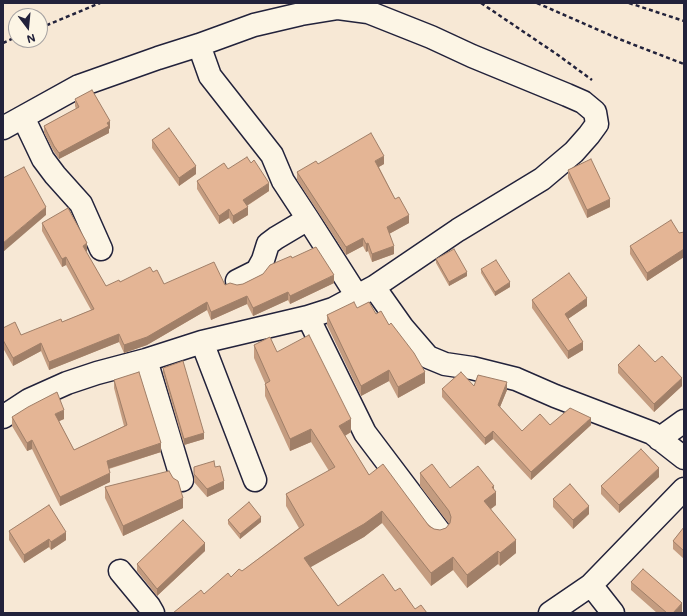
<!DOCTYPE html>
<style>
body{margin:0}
#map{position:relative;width:687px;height:616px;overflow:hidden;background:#f7e8d5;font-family:Mali,sans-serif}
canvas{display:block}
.frame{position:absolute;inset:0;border:4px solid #22223b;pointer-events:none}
.north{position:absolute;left:8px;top:8px;width:40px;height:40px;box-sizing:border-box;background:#fcf5e5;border:1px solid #a5a1a1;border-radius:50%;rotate:164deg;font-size:11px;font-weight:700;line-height:16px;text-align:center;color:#22223b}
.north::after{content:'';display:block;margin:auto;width:14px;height:18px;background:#22223b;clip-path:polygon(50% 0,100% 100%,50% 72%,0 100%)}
</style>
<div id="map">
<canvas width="687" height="616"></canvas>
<div class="frame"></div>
<div class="north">N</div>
</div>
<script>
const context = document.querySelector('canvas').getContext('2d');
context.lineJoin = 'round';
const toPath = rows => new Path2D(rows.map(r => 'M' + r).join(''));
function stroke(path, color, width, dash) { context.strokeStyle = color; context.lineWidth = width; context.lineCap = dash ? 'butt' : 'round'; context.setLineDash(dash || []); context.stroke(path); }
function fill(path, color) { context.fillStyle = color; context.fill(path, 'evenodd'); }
const minor = toPath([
 [199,45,210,76,272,155,283,181,308,219,357,296],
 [23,117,43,159,55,175,81,204,101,249],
 [3,128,79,86,158,58,199,45,254,25,301,14,338,8,368,12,431,37,472,56,567,95,583,102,595,112,597,124,589,135,574,152,542,179,458,230,374,287,333,309,308,317,202,342,146,360,97,373,67,383,29,400,3,417],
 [237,281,257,271,263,260,268,244,276,238,308,219],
 [374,287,403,328,428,357,445,364,472,368,516,379,555,396,652,433,684,458],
 [308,317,365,433,439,531],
 [202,342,255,480],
 [146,360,182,480],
 [659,439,684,421],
 [120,571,149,606,153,613],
 [591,585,613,613],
 [550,613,591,585,684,489]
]);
stroke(minor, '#22223b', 25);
stroke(toPath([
 [481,3,558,55,592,80],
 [537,3,619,39,684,64],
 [629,3,684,21],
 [40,28,100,3],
 [3,43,16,37]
]), '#22223b', 2.5, [4, 3]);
stroke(minor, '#fcf5e5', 22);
fill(toPath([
 [75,99,110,128,109,129,109,133,59,159,54,152,44,133,44,126,76,109,75,106],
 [152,140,196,174,179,186,152,148],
 [318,164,384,164,379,167,395,199,409,223,389,234,394,254,372,262,368,251,366,252,363,246,346,255,297,180,297,172],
 [228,169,269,191,247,206,248,215,233,224,229,218,219,224,197,189,197,181],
 [568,170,610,207,587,218,568,178],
 [42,223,87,251,86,252,106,286,153,272,164,284,237,285,243,284,263,274,292,258,334,283,290,304,288,300,253,316,247,304,211,320,207,310,147,345,124,353,119,342,49,370,41,351,13,366,3,348,3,328,21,335,62,322,91,310,66,265,62,267,42,231],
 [684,232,684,257,647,281,630,254,630,246,679,233],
 [436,259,467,276,449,286,436,263],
 [481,269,510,287,495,296,481,273],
 [532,300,587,306,568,319,583,350,568,359,532,308],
 [357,308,376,314,389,325,425,383,398,398,389,381,361,396,327,325,327,315],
 [254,345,277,352,351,432,345,436,369,475,434,529,440,530,446,528,449,524,420,486,420,473,450,488,494,489,496,505,491,509,516,553,500,566,498,564,467,588,453,570,431,586,382,523,364,537,310,567,338,606,395,591,415,609,427,613,173,613,231,577,242,571,299,528,286,506,286,494,329,471,311,442,290,451,265,396,265,383,254,358],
 [655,362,682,386,654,412,618,373,618,365],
 [163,368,204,439,184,445,163,373],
 [114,380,161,452,109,469,110,482,60,506,32,449,27,451,12,426,12,417,64,419,59,421,74,450,124,426,114,388],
 [474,386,507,390,500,407,522,431,550,425,591,425,531,480,493,439,485,445,442,397,442,389],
 [194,467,215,467,224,489,207,497,194,482],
 [659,477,619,513,601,494,601,486],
 [173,478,183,508,123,536,105,498,105,487],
 [553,499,589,514,573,529,553,507],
 [228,520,261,522,240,539,228,524],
 [684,527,684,559,673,549,673,541],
 [9,531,66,540,51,550,49,547,24,563,9,540],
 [205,551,157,596,137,571,137,564],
 [631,582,682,612,680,613,657,613,631,590]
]), '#c49c80');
fill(toPath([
 [110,121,110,128,109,129,109,133,59,159,59,153],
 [384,156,384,164,375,169,375,161],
 [196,166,196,174,179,186,179,178],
 [269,183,269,191,243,208,243,200],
 [610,199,610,207,587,218,587,210],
 [46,207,46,215,3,252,3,243],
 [248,207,248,215,233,224,233,216],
 [229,209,229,218,219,224,219,216],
 [409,215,409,223,387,235,387,227],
 [363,238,363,246,346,255,346,247],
 [87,243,87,251,83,254,83,246],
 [368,243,368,251,366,252,366,244],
 [394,246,394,254,372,262,372,254],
 [684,249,684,257,647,281,647,273],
 [66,257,66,265,62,267,62,259],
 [467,272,467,276,449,286,449,282],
 [334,275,334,283,290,304,290,296],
 [510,282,510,287,495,296,495,292],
 [288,292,288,300,253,316,253,308],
 [247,296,247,304,211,320,211,312],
 [587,298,587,306,565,321,565,314],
 [207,302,207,310,147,345,124,353,124,345],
 [119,334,119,342,49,370,49,362],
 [583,342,583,350,568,359,568,351],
 [41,343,41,351,13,366,13,358],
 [389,370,389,381,361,396,361,386],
 [425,372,425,383,398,398,398,387],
 [682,378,682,386,654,412,654,404],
 [507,382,507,390,498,412,498,405],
 [64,410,64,419,55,423,55,414],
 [591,418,591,425,531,480,531,472],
 [351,419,351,432,339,439,339,426],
 [311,429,311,442,290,451,290,439],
 [493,431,493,439,485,445,485,438],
 [204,433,204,439,184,445,184,439],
 [32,440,32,449,27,451,27,443],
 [161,443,161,452,107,469,107,461],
 [659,468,659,477,619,513,619,505],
 [110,473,110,482,60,506,60,497],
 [224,481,224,489,207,497,207,489],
 [494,486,494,493,496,492,496,505,484,514,484,501,492,487],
 [183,498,183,508,123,536,123,526],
 [589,506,589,514,573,529,573,520],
 [382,511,382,523,364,537,304,571,304,558],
 [261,517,261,522,240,539,240,534],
 [66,532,66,540,51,550,51,542],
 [49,539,49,547,24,563,24,555],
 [516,540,516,553,500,566,500,553],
 [205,543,205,551,157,596,157,589],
 [498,551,498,564,467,588,467,575],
 [453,557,453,570,431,586,431,573],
 [682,603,682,612,680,613,673,613]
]), '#a07f68');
const building = toPath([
 [92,90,110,121,107,123,109,126,59,153,54,146,44,126,79,107,75,99,92,90],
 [169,128,196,166,179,178,152,140,169,128],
 [371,133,384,156,375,161,395,199,399,197,409,215,387,227,394,246,372,254,368,243,366,244,363,238,346,247,297,172,316,161,318,164,371,133],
 [247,157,251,163,254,160,269,183,243,200,248,207,233,216,229,209,219,216,197,181,224,163,228,169,247,157],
 [591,159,610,199,587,210,568,170,591,159],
 [24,167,46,207,3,243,3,178,24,167],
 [68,208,87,243,83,246,106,286,119,280,120,282,150,267,153,272,157,270,164,284,214,262,225,285,230,283,237,285,243,284,263,274,270,265,291,256,292,258,316,247,334,275,290,296,288,292,253,308,247,296,211,312,207,302,147,337,124,345,119,334,49,362,41,343,13,358,3,340,3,328,15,322,21,335,61,319,62,322,94,309,66,257,62,259,42,223,68,208],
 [671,220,679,233,684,232,684,249,647,273,630,246,671,220],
 [454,249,467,272,449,282,436,259,454,249],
 [496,260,510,282,495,292,481,269,496,260],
 [569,273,587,298,565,314,583,342,568,351,532,300,569,273],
 [354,302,357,308,369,302,376,314,381,311,389,325,391,323,414,353,425,372,398,387,389,370,361,386,327,315,354,302],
 [309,335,351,419,339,426,369,475,383,464,429,526,434,529,440,530,446,528,450,523,451,517,449,511,420,473,432,464,450,488,478,466,494,486,492,487,496,492,484,501,516,540,500,553,498,551,467,575,453,557,431,573,382,511,364,524,304,558,338,606,383,574,395,591,400,588,415,609,421,605,427,613,342,613,341,612,340,613,173,613,201,590,204,594,228,573,231,577,239,569,242,571,304,525,286,494,335,467,311,429,290,439,265,384,270,381,254,345,270,337,277,352,309,335],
 [639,345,655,362,662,356,682,378,654,404,618,365,639,345],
 [183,361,204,433,184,439,163,368,183,361],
 [139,372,161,443,107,461,110,473,60,497,32,440,27,443,12,417,28,407,57,392,64,410,55,414,74,450,127,425,114,380,139,372],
 [461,372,474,386,478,375,507,382,498,405,522,431,540,414,550,425,570,408,591,418,531,472,493,431,485,438,442,389,461,372],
 [641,449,659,468,619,505,601,486,641,449],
 [214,461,215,467,220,466,224,481,207,489,194,474,194,467,214,461],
 [169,471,173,478,178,481,183,498,123,526,105,487,169,471],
 [570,484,589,506,573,520,553,499,570,484],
 [249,502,261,517,240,534,228,520,249,502],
 [49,505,66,532,51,542,49,539,24,555,9,531,49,505],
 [183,520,205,543,157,589,137,564,183,520],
 [684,527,684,551,673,541,684,527],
 [643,569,682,603,673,613,667,613,631,582,643,569]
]);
fill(building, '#e4b595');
stroke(building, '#a07f68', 1);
</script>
